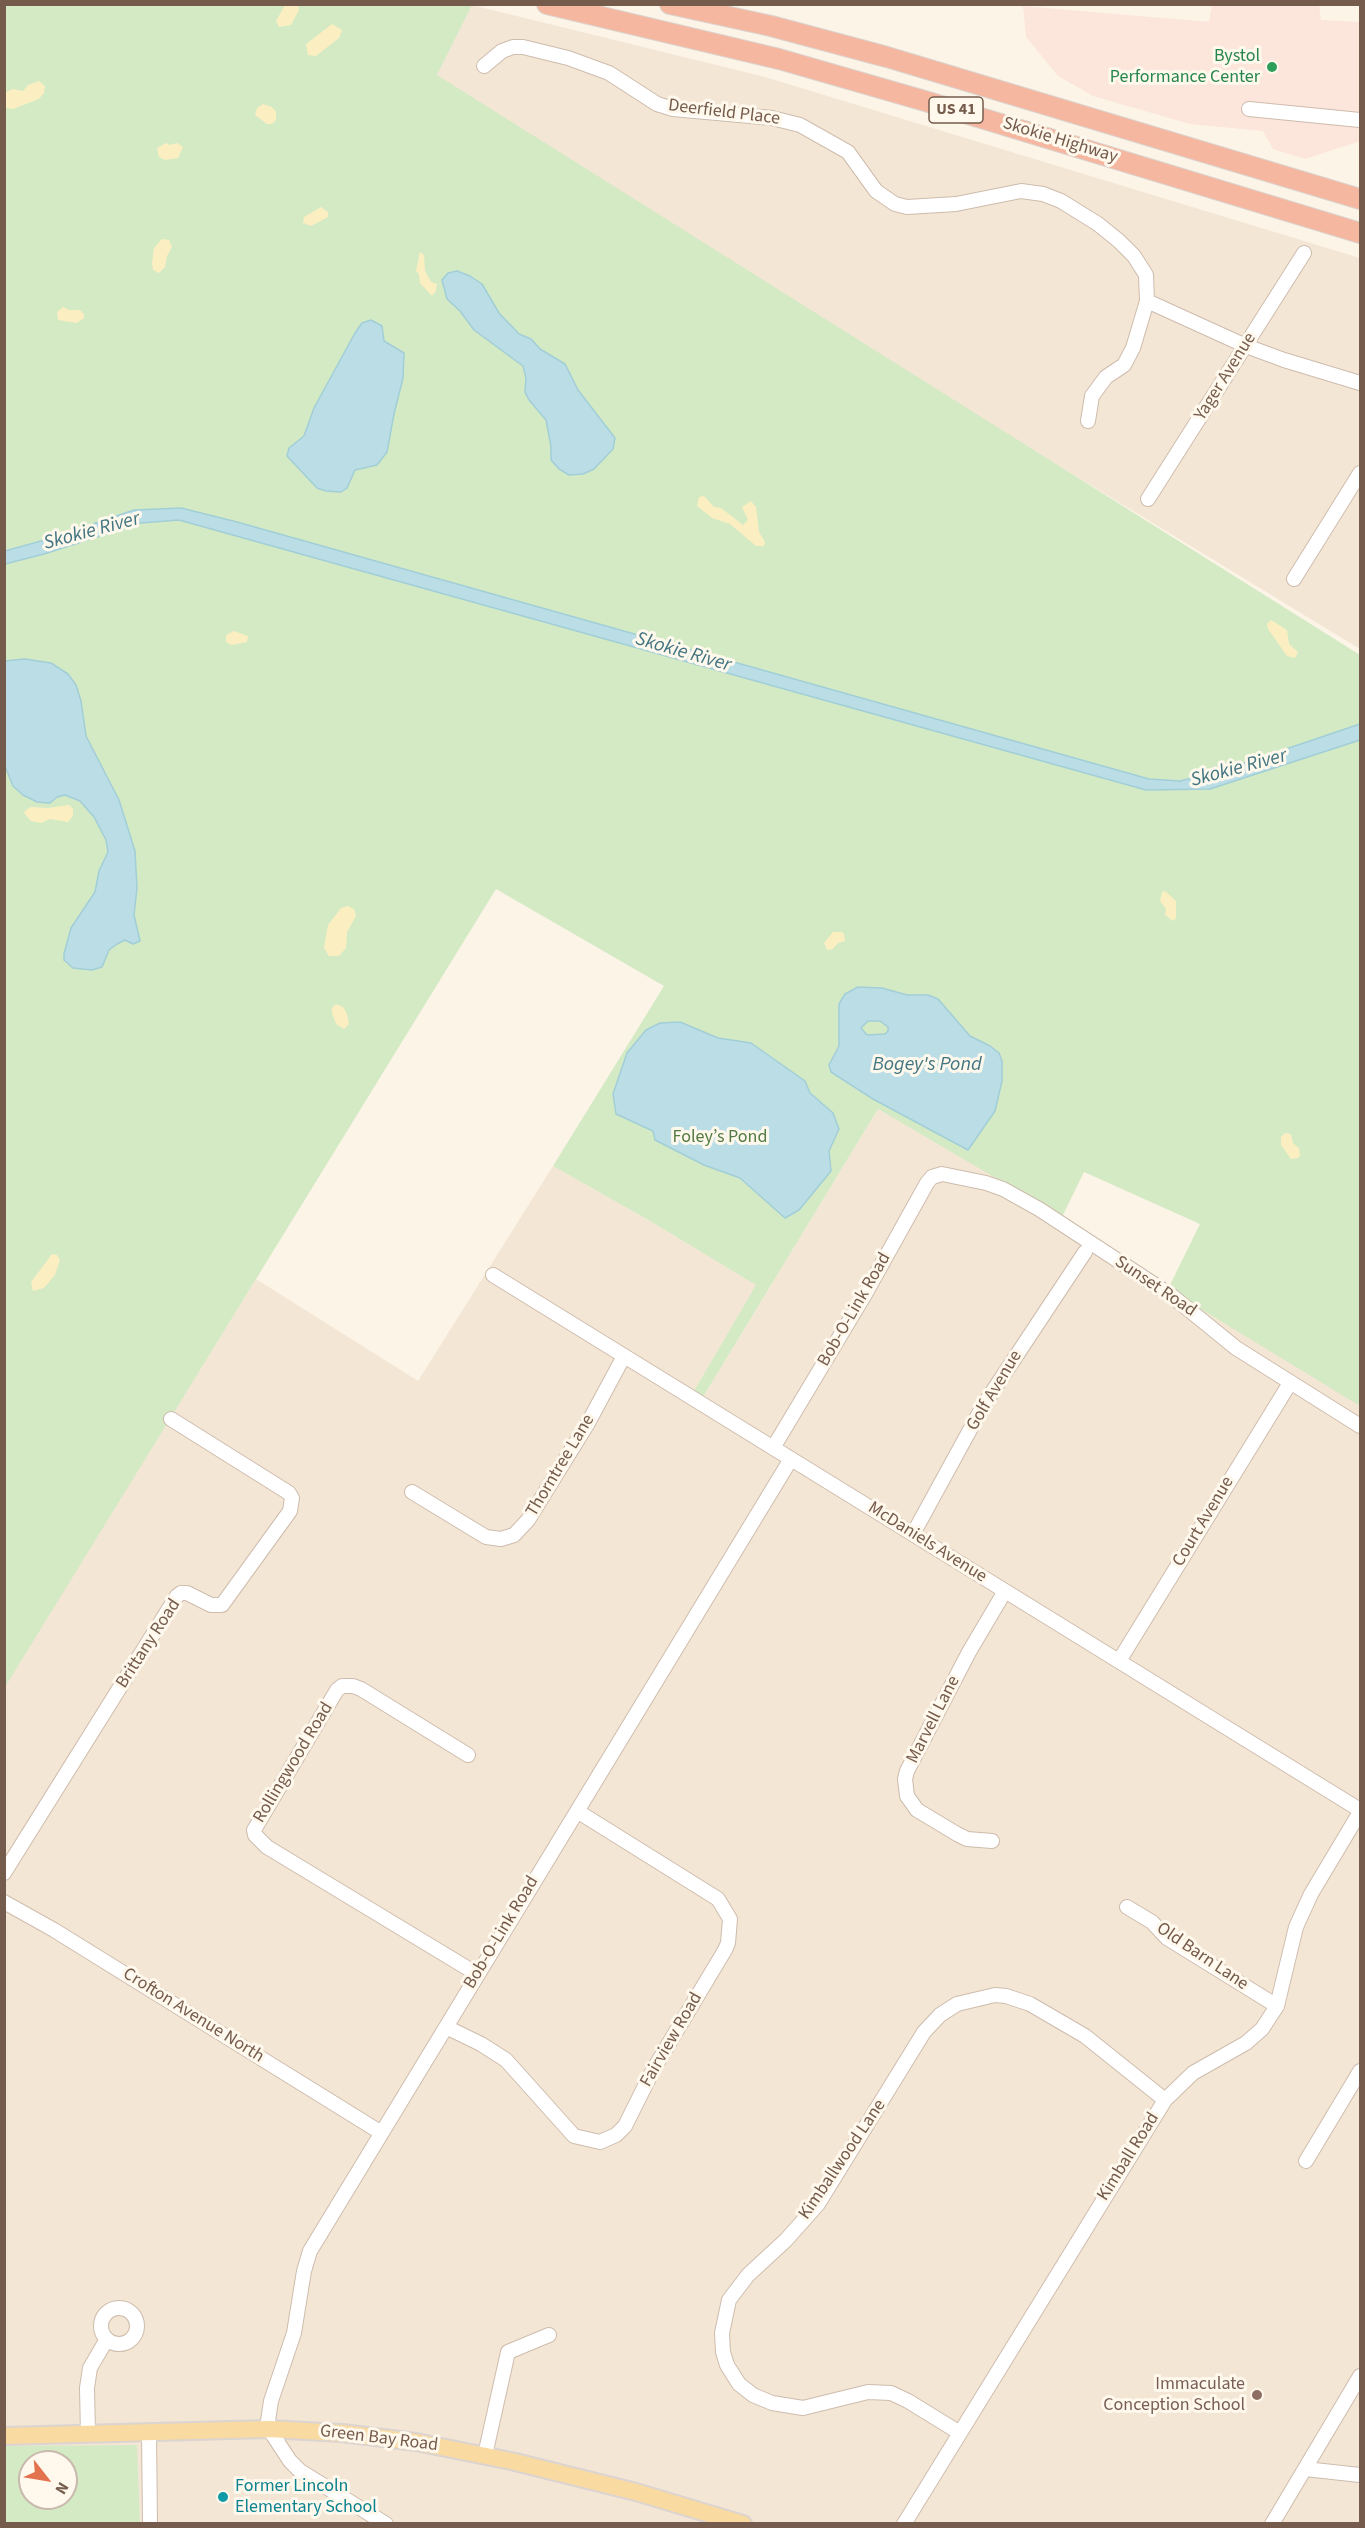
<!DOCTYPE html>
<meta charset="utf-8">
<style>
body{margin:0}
#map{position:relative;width:1365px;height:2528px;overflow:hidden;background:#fcf4e7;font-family:"Source Sans 3",sans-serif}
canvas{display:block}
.frame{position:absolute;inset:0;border:6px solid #755b4b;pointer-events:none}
.north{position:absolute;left:18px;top:2450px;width:60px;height:60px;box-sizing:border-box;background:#fff8ed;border:2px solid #c8b9ac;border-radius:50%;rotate:121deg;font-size:16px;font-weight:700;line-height:24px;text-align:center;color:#755b4b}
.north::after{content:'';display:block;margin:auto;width:21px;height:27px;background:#e3734e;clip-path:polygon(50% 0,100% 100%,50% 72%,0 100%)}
</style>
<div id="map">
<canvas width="1365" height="2528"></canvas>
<div class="frame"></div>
<div class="north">N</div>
</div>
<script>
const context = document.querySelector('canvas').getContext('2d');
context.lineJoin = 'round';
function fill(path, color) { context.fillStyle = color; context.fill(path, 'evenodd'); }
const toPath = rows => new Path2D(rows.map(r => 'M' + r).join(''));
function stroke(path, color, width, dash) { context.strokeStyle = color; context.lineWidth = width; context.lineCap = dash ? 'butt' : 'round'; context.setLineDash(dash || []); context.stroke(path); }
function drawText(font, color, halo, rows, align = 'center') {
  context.font = font + ' "Source Sans 3",sans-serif'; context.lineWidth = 6; context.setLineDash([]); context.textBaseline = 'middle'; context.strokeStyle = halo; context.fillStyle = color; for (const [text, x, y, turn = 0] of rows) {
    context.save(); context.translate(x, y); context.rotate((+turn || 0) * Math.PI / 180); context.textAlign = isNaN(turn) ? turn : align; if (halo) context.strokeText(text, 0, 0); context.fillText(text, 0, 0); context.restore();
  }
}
fill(toPath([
 [472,5,765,77,1360,258,1360,649,459,101,436,77],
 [878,1109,1059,1214,1168,1289,1360,1404,1360,2523,5,2523,4,1687,256,1279,418,1381,553,1166,650,1221,757,1285,694,1391,703,1397],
 [30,2462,66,2462,66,2498,30,2498]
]), '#f4e6d5');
fill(toPath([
 [1212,5,1319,5,1321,20,1360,22,1360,141,1305,159,1273,149,1263,131,1190,124,1093,96,1058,76,1026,37,1023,6,1209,22]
]), '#fce5db');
fill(toPath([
 [5,5,472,5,437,75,1360,655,1360,1406,1168,1289,1200,1224,1084,1172,1062,1217,878,1109,703,1397,694,1391,756,1285,650,1221,553,1166,664,986,496,889,5,1687],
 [137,2445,140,2523,5,2523,5,2446],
 [30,2462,66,2462,66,2498,30,2498]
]), '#d3eac5');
fill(toPath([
 [285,5,298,5,299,10,291,25,279,27,276,21],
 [332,24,342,30,339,38,316,56,308,55,306,44],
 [39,81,45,86,44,93,39,99,13,109,5,108,6,92,13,89,23,91,28,85],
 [263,104,272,107,276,112,276,120,272,124,267,124,255,115,257,108],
 [166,143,170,145,177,143,183,147,178,158,165,160,159,157,157,148],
 [321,207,328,212,328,217,311,226,303,223,304,217],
 [162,239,169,240,172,247,167,256,165,267,159,273,153,270,152,263,154,248],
 [420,252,424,255,425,271,431,282,437,284,436,291,432,296,420,283,419,274,416,271],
 [63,307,69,310,80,310,84,314,84,318,77,323,58,320,57,312],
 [704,496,714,507,721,508,743,525,748,520,742,507,751,501,756,507,759,532,765,542,764,546,756,546,730,524,712,518,697,506,699,497],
 [1271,620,1287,630,1289,644,1298,652,1295,658,1287,656,1268,629,1267,624],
 [234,631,248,636,247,642,232,645,226,642,226,635],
 [69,805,73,809,73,816,68,822,50,819,41,823,31,821,24,813,26,810,31,807,48,808],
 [1165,891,1176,901,1176,918,1173,921,1165,915,1166,909,1160,901,1162,892],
 [348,906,354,909,356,916,347,932,346,948,339,956,329,956,324,948,328,925,341,908],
 [833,932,842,932,844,934,845,941,838,943,833,949,827,950,824,943],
 [336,1004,343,1007,347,1014,349,1024,344,1029,336,1024,332,1013,332,1008],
 [1285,1133,1291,1134,1293,1143,1299,1148,1300,1156,1298,1158,1291,1159,1281,1145,1281,1137],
 [52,1254,57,1255,60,1260,55,1275,44,1288,33,1291,31,1282]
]), '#fbefc2');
const water = toPath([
 [457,271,470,276,482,284,499,313,519,334,531,339,540,349,565,364,578,390,615,438,613,449,594,469,583,474,569,475,559,469,551,460,551,446,546,420,529,400,525,392,526,378,523,366,474,330,460,311,447,299,442,280,448,273,457,271],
 [371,320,382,326,384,341,404,353,403,378,394,414,387,452,377,465,355,470,347,488,341,492,326,491,317,488,287,456,289,448,304,436,314,408,355,333,362,323,371,320],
 [181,508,237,522,1149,779,1180,781,1218,772,1360,724,1360,740,1210,789,1146,790,179,520,140,523,44,554,5,564,5,551,52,538,134,510,181,508],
 [25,659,51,663,68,674,76,685,81,701,86,736,119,800,135,851,137,888,134,915,140,941,133,944,125,940,117,944,109,950,102,967,92,970,73,968,64,960,64,954,71,928,95,892,99,871,108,852,106,840,94,817,80,801,65,795,57,797,50,803,37,802,23,795,13,786,5,766,5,661,25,659],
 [858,987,882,988,907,995,928,995,938,999,970,1036,990,1046,999,1053,1002,1061,1002,1081,995,1111,968,1150,873,1099,831,1072,829,1065,839,1046,839,1004,845,994,858,987],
 [868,1021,880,1021,888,1027,888,1031,885,1034,867,1035,861,1028,868,1021],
 [680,1022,718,1038,751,1043,805,1081,810,1093,833,1113,839,1129,829,1151,831,1171,799,1210,785,1218,740,1178,704,1165,655,1140,653,1131,616,1114,613,1094,627,1053,646,1030,660,1023,680,1022]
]);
fill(water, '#bbdee6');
stroke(water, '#a2ced7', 1.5);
const minor = toPath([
 [484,66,502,51,513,47,523,47,568,58,609,73,657,104,673,109,772,118,800,125,848,152,876,191,895,204,907,207,956,204,1021,191,1043,194,1061,201,1098,224,1119,241,1134,256,1146,275,1147,301,1133,348,1124,365,1106,377,1092,396,1088,421],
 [1249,109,1360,120],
 [1147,301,1246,346,1284,360,1360,383],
 [1148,499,1304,253],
 [1294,579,1360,473],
 [493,1275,1360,1810],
 [773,1448,864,1296,927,1183,932,1177,942,1174,986,1183,1003,1189,1039,1209,1172,1296,1236,1348,1360,1426],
 [412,1492,486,1537,501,1539,514,1535,528,1520,588,1423,624,1356],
 [913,1534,983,1406,1085,1252],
 [1119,1661,1290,1383],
 [468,1755,361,1689,353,1686,342,1686,337,1690,254,1830,255,1835,267,1847,477,1974],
 [992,1841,967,1839,957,1834,917,1810,907,1796,905,1779,907,1771,969,1652,1005,1591],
 [4,1873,177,1596,181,1593,187,1593,211,1605,222,1605,290,1511,292,1498,289,1493,171,1419],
 [4,1902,54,1930,380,2132],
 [1127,1907,1152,1922,1167,1938,1277,2006],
 [446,2027,481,2044,506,2060,574,2136,600,2142,616,2135,625,2126,653,2070,725,1950,728,1943,730,1919,718,1899,577,1811],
 [1306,2161,1360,2071],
 '101 2326a18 18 0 1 1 36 0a18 18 0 1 1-36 0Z',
 [149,2432,150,2524],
 [960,2433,908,2401,891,2393,868,2392,803,2408,772,2403,753,2395,739,2384,727,2365,723,2352,722,2333,729,2300,748,2275,786,2240,818,2204,924,2032,940,2015,957,2004,995,1995,1006,1996,1030,2004,1085,2036,1165,2100],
 [88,2434,87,2388,90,2368,107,2339],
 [485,2455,508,2352,549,2335],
 [1305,2469,1360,2475],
 [386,2524,300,2471,290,2461,269,2429,268,2421,271,2401,294,2333,304,2271,310,2251,791,1459],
 [904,2524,1165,2100,1193,2073,1246,2043,1262,2029,1277,2006,1296,1927,1311,1894,1360,1812],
 [1272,2524,1360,2376]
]);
const major = toPath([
 [4,2436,269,2429,342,2433,416,2442,511,2461,636,2492,743,2524]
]);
const highway = toPath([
 [547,4,779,59,925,101,1360,233],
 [670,4,771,26,887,57,1360,199]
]);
stroke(minor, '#cebcad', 16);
stroke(major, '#dbd4d0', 20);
stroke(highway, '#dbd4d0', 22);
stroke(minor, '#fff', 14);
stroke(major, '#f9daa1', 16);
stroke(highway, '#f5b79f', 20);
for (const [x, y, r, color] of [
 [1272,67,6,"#2e9e5b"],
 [1257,2395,6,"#8d6e63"],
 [223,2497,6,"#0f9aa8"]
]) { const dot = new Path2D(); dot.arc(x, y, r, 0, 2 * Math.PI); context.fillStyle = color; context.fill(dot); stroke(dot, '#fff8ed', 2); }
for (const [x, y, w] of [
 [956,110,54]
]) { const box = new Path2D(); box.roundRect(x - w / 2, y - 13, w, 26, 4.5); context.fillStyle = '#fff8ed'; context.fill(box); stroke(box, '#755b4b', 1.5); }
drawText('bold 16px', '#755b4b', null, [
 ["US 41",956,110]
]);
drawText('18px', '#27864d', '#fff8ed', [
 ["Bystol",1260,57],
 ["Performance Center",1260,78]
], 'right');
drawText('18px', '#755b4b', '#fff8ed', [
 ["Deerfield Place",724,113,7],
 ["Skokie Highway",1060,141,17],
 ["Yager Avenue",1226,377,-58],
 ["Sunset Road",1155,1287,34],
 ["Bob-O-Link Road",855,1310,-60],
 ["Golf Avenue",995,1391,-59],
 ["Thorntree Lane",561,1466,-59],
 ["Court Avenue",1204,1522,-59],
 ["McDaniels Avenue",927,1543,32],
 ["Brittany Road",149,1644,-57],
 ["Marvell Lane",934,1720,-63],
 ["Rollingwood Road",294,1763,-59],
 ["Bob-O-Link Road",502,1933,-59],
 ["Old Barn Lane",1202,1957,34],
 ["Crofton Avenue North",193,2016,32],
 ["Fairview Road",672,2040,-60],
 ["Kimball Road",1129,2157,-58],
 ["Kimballwood Lane",843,2160,-56],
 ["Green Bay Road",379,2439,7]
]);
drawText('18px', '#537b43', '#fff8ed', [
 ["Foley’s Pond",720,1138]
]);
drawText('18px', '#785e54', '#fff8ed', [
 ["Immaculate",1245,2385],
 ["Conception School",1245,2406]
], 'right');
drawText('18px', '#0d838f', '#fff8ed', [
 ["Former Lincoln",235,2487],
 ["Elementary School",235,2508]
], 'left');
drawText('italic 20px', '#427581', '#fff8ed', [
 ["Skokie River",92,532,-15],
 ["Skokie River",683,653,16],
 ["Skokie River",1239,769,-15],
 ["Bogey's Pond",927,1066]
]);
</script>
